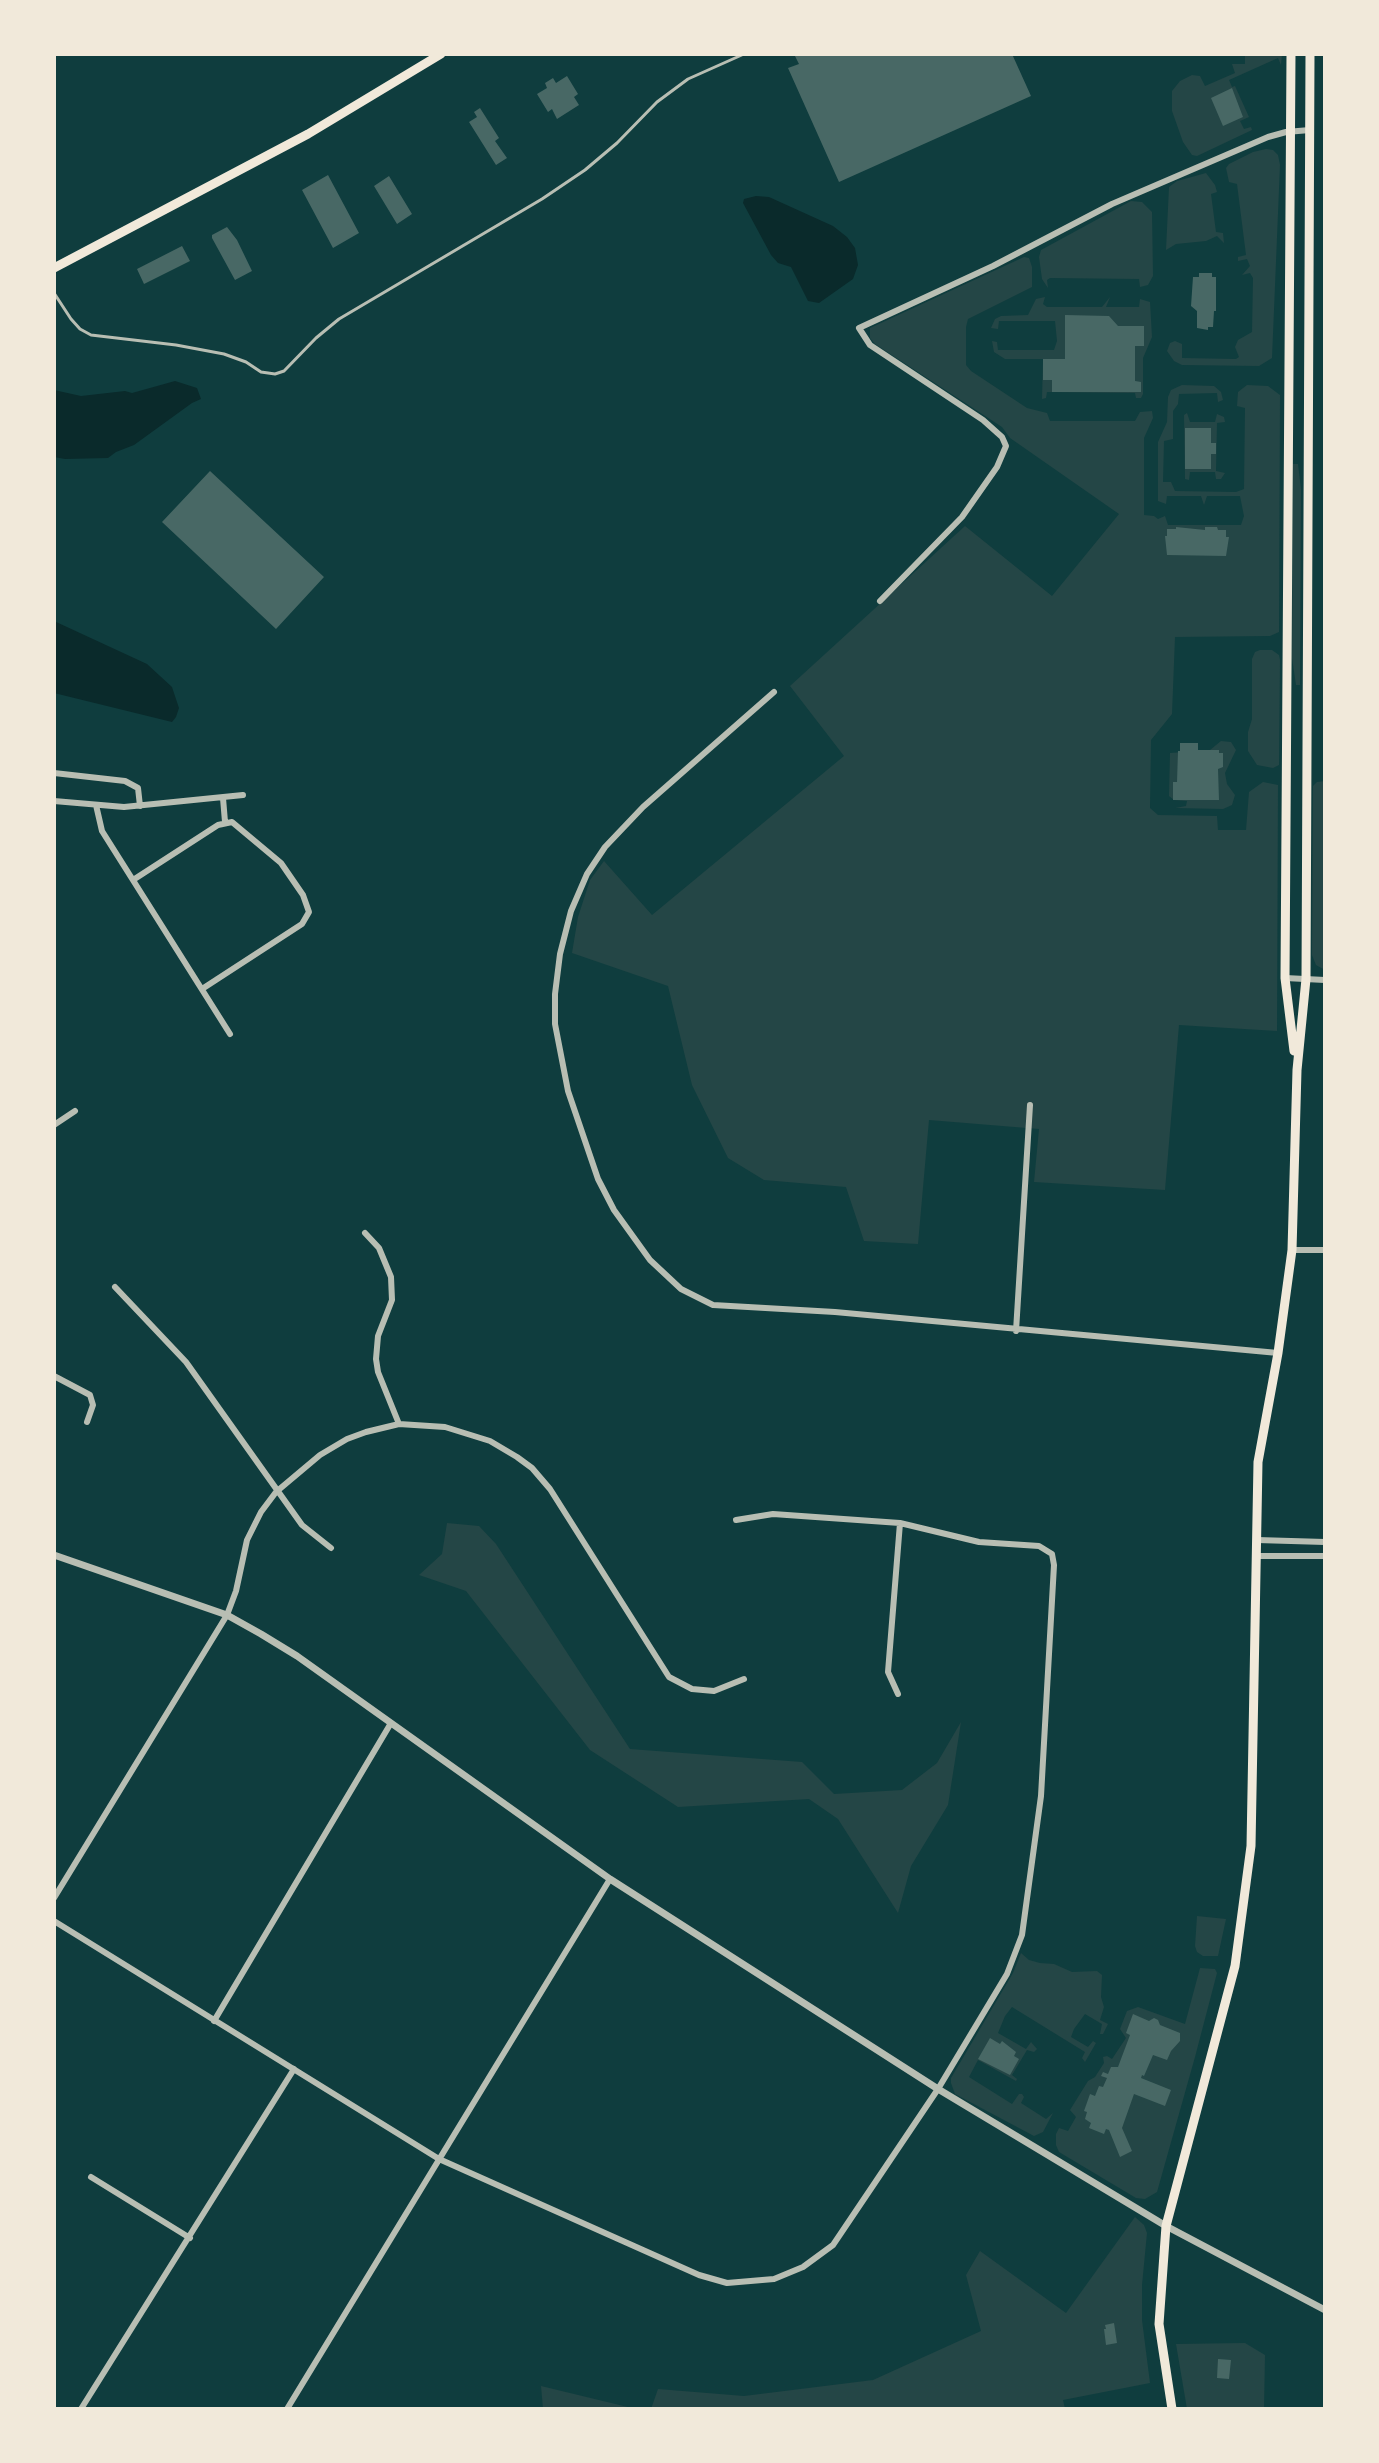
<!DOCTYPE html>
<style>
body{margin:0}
#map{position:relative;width:1379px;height:2463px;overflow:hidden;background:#0f3d3e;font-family:"Source Sans 3",sans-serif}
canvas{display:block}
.frame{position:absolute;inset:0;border:56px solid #f1e9da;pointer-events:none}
</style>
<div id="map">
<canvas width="1379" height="2463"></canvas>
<div class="frame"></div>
</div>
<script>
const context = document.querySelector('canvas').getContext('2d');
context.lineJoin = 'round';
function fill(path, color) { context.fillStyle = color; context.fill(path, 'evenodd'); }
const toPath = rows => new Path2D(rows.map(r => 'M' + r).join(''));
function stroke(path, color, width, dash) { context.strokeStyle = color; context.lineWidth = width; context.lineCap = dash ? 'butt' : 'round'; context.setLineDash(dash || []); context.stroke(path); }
fill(toPath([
 [1245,54,1282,54,1281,65,1278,58,1229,80,1232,87,1235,86,1249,117,1240,121,1244,129,1251,127,1252,130,1197,156,1192,155,1183,142,1172,111,1172,91,1180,81,1192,75,1200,76,1205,86,1235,73,1232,64,1245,64],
 [1266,149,1273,150,1278,155,1280,165,1272,358,1259,366,1182,365,1174,361,1167,351,1170,343,1175,341,1182,344,1182,358,1236,359,1239,357,1235,347,1238,340,1252,332,1253,278,1250,273,1242,275,1250,266,1247,259,1238,261,1238,257,1246,255,1237,184,1229,182,1226,168,1229,164,1253,152],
 [1206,173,1215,185,1217,192,1211,194,1216,232,1223,233,1224,243,1217,236,1206,241,1176,244,1166,250,1169,187,1177,181],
 [1131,201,1142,202,1152,212,1153,276,1148,285,1140,287,1139,279,1050,278,1047,280,1048,288,1042,279,1039,257,1041,250],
 [1024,257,1029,258,1032,267,1032,287,968,319,966,327,966,365,971,371,1027,408,1047,413,1050,421,1135,421,1140,412,1152,411,1153,418,1144,438,1144,515,1154,516,1158,519,1165,516,1168,525,1241,525,1244,516,1240,496,1207,496,1204,505,1201,496,1167,496,1166,504,1158,501,1158,442,1167,422,1168,397,1171,390,1182,385,1214,386,1221,392,1223,400,1218,402,1217,393,1179,394,1178,404,1173,411,1173,439,1164,441,1163,482,1171,482,1175,491,1236,492,1244,489,1245,408,1237,406,1238,392,1247,385,1268,386,1280,395,1279,632,1270,636,1175,637,1172,714,1151,740,1150,808,1158,815,1217,816,1218,830,1246,830,1249,792,1263,782,1278,785,1277,1031,1179,1025,1165,1190,1034,1182,1039,1129,929,1120,918,1244,864,1241,846,1187,764,1180,728,1158,692,1085,668,986,572,953,578,917,590,880,604,861,652,915,844,756,790,686,965,526,1052,596,1119,514,1010,438,1002,427,875,344,870,338,870,328],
 [1045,297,1043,304,1047,307,1102,307,1110,297,1106,307,1139,307,1140,299,1150,302,1152,337,1143,358,1143,394,1141,398,1136,398,1135,393,1047,392,1046,398,1042,399,1043,359,1005,359,994,352,992,341,997,342,998,350,1054,350,1057,341,1055,321,999,321,998,329,991,328,995,319,1001,316,1028,315,1036,299],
 [1187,413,1190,422,1215,422,1217,414,1224,417,1225,422,1217,423,1216,471,1225,473,1221,479,1216,479,1215,472,1190,472,1189,480,1185,479,1184,415],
 [1293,464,1298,464,1301,489,1300,685,1296,685,1292,658],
 [1260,650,1272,650,1279,655,1280,660,1279,765,1273,768,1257,765,1248,751,1248,732,1252,719,1252,659,1255,652],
 [1221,741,1231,742,1236,750,1225,773,1227,784,1235,795,1232,805,1223,809,1175,808,1186,806,1187,801,1174,800,1169,796,1170,753,1210,750],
 [1325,781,1325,970,1316,965,1312,955,1313,786,1317,782],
 [447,1523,479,1526,496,1544,630,1749,802,1762,834,1794,902,1790,937,1763,961,1722,948,1805,911,1866,898,1913,838,1819,809,1799,678,1807,590,1750,466,1591,419,1575,442,1554],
 [1197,1916,1226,1919,1218,1956,1203,1956,1197,1952,1195,1946],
 [1021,1953,1029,1960,1040,1963,1054,1964,1072,1972,1097,1971,1102,1975,1101,1997,1104,2007,1100,2020,1108,2024,1103,2034,1100,2034,1102,2024,1085,2014,1074,2029,1071,2037,1088,2047,1093,2041,1096,2043,1085,2062,1082,2058,1085,2052,1012,2007,1005,2016,998,2033,1026,2049,1031,2042,1037,2049,1034,2052,1027,2050,1012,2075,1017,2079,1016,2081,978,2060,969,2077,1012,2104,1019,2094,1022,2094,1024,2097,1021,2103,1046,2119,1053,2113,1043,2132,1034,2136,955,2094,951,2083,951,2078,1013,1973],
 [1200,1968,1215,1969,1217,1973,1195,2057,1157,2192,1145,2199,1136,2198,1059,2152,1056,2145,1056,2134,1059,2128,1068,2131,1076,2117,1070,2110,1088,2081,1095,2077,1104,2063,1103,2057,1107,2056,1112,2059,1126,2038,1120,2029,1127,2011,1138,2007,1185,2024],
 [1135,2217,1144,2225,1147,2233,1142,2285,1142,2320,1150,2383,1063,2400,1065,2409,651,2409,658,2389,744,2396,873,2380,981,2331,966,2275,980,2251,1066,2313],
 [1245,2343,1265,2355,1264,2409,1187,2409,1176,2344],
 [541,2386,636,2409,543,2409]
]), '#244646');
fill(toPath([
 [756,196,769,197,833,226,847,237,855,248,858,265,853,279,819,303,808,301,791,267,778,263,771,255,743,203,744,199],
 [175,381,197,388,201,399,192,403,134,445,116,452,108,458,65,459,54,457,54,390,81,396,125,391,132,393],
 [54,621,147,664,172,687,179,708,176,717,172,722,54,693]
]), '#0a2a2b');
fill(toPath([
 [794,54,1012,54,1031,96,839,182,788,68,799,64],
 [567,76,578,94,574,97,579,105,557,119,552,109,548,112,537,94,547,88,545,83,553,78,556,83],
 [1232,88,1243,117,1223,126,1211,98],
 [480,108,499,138,495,141,507,158,496,165,469,122,477,117,474,112],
 [328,175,359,233,333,248,302,190],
 [389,176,412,214,397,224,374,186],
 [227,227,237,240,252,271,235,280,212,238,212,235],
 [182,246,190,261,144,284,137,269],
 [1199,273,1212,273,1212,277,1216,277,1216,311,1214,311,1213,327,1208,327,1208,330,1197,328,1197,311,1191,306,1193,277,1199,277],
 [1065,315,1109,316,1118,326,1144,326,1144,346,1135,346,1135,381,1141,382,1141,392,1052,392,1052,380,1043,380,1043,359,1065,359],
 [1185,428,1211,428,1211,443,1216,443,1216,454,1211,454,1211,469,1185,469],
 [210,471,324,577,276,629,162,522],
 [1176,527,1205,530,1205,527,1217,527,1218,530,1226,530,1226,537,1229,537,1226,556,1167,555,1165,536,1167,536,1167,529,1176,529],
 [1180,743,1198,743,1198,750,1219,750,1219,753,1223,753,1223,767,1218,769,1219,800,1173,800,1173,782,1177,782,1178,751,1180,751],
 [1133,2014,1149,2021,1154,2018,1158,2020,1160,2025,1180,2033,1180,2041,1171,2051,1167,2060,1153,2055,1144,2076,1142,2075,1141,2078,1171,2090,1165,2106,1134,2094,1122,2128,1132,2151,1120,2157,1109,2130,1106,2129,1104,2134,1089,2128,1091,2123,1085,2119,1087,2112,1084,2111,1090,2094,1095,2096,1099,2086,1103,2087,1107,2078,1101,2076,1103,2072,1108,2074,1111,2067,1118,2067,1130,2035,1126,2033],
 [990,2038,1000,2044,1002,2041,1016,2052,1014,2056,1019,2059,1010,2075,978,2059],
 [1114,2323,1117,2343,1106,2345,1104,2329,1106,2329,1105,2325],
 [1218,2359,1231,2360,1229,2379,1217,2378]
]), '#486865');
stroke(toPath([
 [54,293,71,319,80,329,91,335,176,345,224,354,246,362,261,372,275,374,284,371,316,338,339,319,542,199,585,170,617,143,657,102,688,79,744,54]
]), '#b8beb3', 3);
stroke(toPath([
 [880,601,962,517,997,467,1006,446,1002,437,983,420,870,345,859,328,993,266,1112,204,1268,137,1286,132,1310,130],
 [774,692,643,807,605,847,587,874,571,911,560,954,555,994,555,1024,568,1091,598,1179,614,1210,650,1260,681,1289,713,1305,835,1312,1278,1353],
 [54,773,125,781,138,788,140,806],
 [223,798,225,822],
 [54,801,124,807,243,795],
 [96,805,102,831,230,1034],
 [133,880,218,825,232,822,281,863,303,895,309,912,302,924,202,989],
 [1285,978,1325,980],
 [54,1125,75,1111],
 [365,1233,379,1248,391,1277,392,1300,378,1336,376,1359,378,1372,399,1424],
 [1292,1250,1325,1250],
 [115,1287,186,1362,302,1525,331,1548],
 [1016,1331,1030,1105],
 [54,1376,90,1395,93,1405,87,1422],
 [1257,1540,1325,1542],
 [1256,1556,1325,1556],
 [898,1694,888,1672,900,1523],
 [54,1898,227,1615,236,1591,247,1540,261,1512,276,1492,320,1455,347,1439,366,1432,399,1424,445,1427,490,1441,517,1457,532,1468,550,1489,669,1677,692,1689,714,1691,744,1679],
 [54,1921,439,2159,699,2275,727,2283,774,2279,803,2267,833,2245,938,2089,1007,1974,1022,1935,1041,1796,1054,1565,1052,1554,1039,1546,979,1542,900,1523,773,1514,736,1520],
 [214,2021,391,1723],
 [91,2177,190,2238],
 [81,2409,294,2069],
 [287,2409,610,1879]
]), '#b8beb3', 6);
stroke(toPath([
 [54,1555,227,1615,261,1634,297,1656,610,1879,938,2089,1166,2226,1325,2310]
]), '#b8beb3', 7);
stroke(toPath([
 [1291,54,1285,978,1294,1051],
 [54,268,308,134,441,54],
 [1172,2409,1159,2324,1166,2226,1235,1966,1251,1846,1258,1462,1278,1353,1292,1250,1297,1070,1306,979,1310,54]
]), '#f1e9da', 9);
</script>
